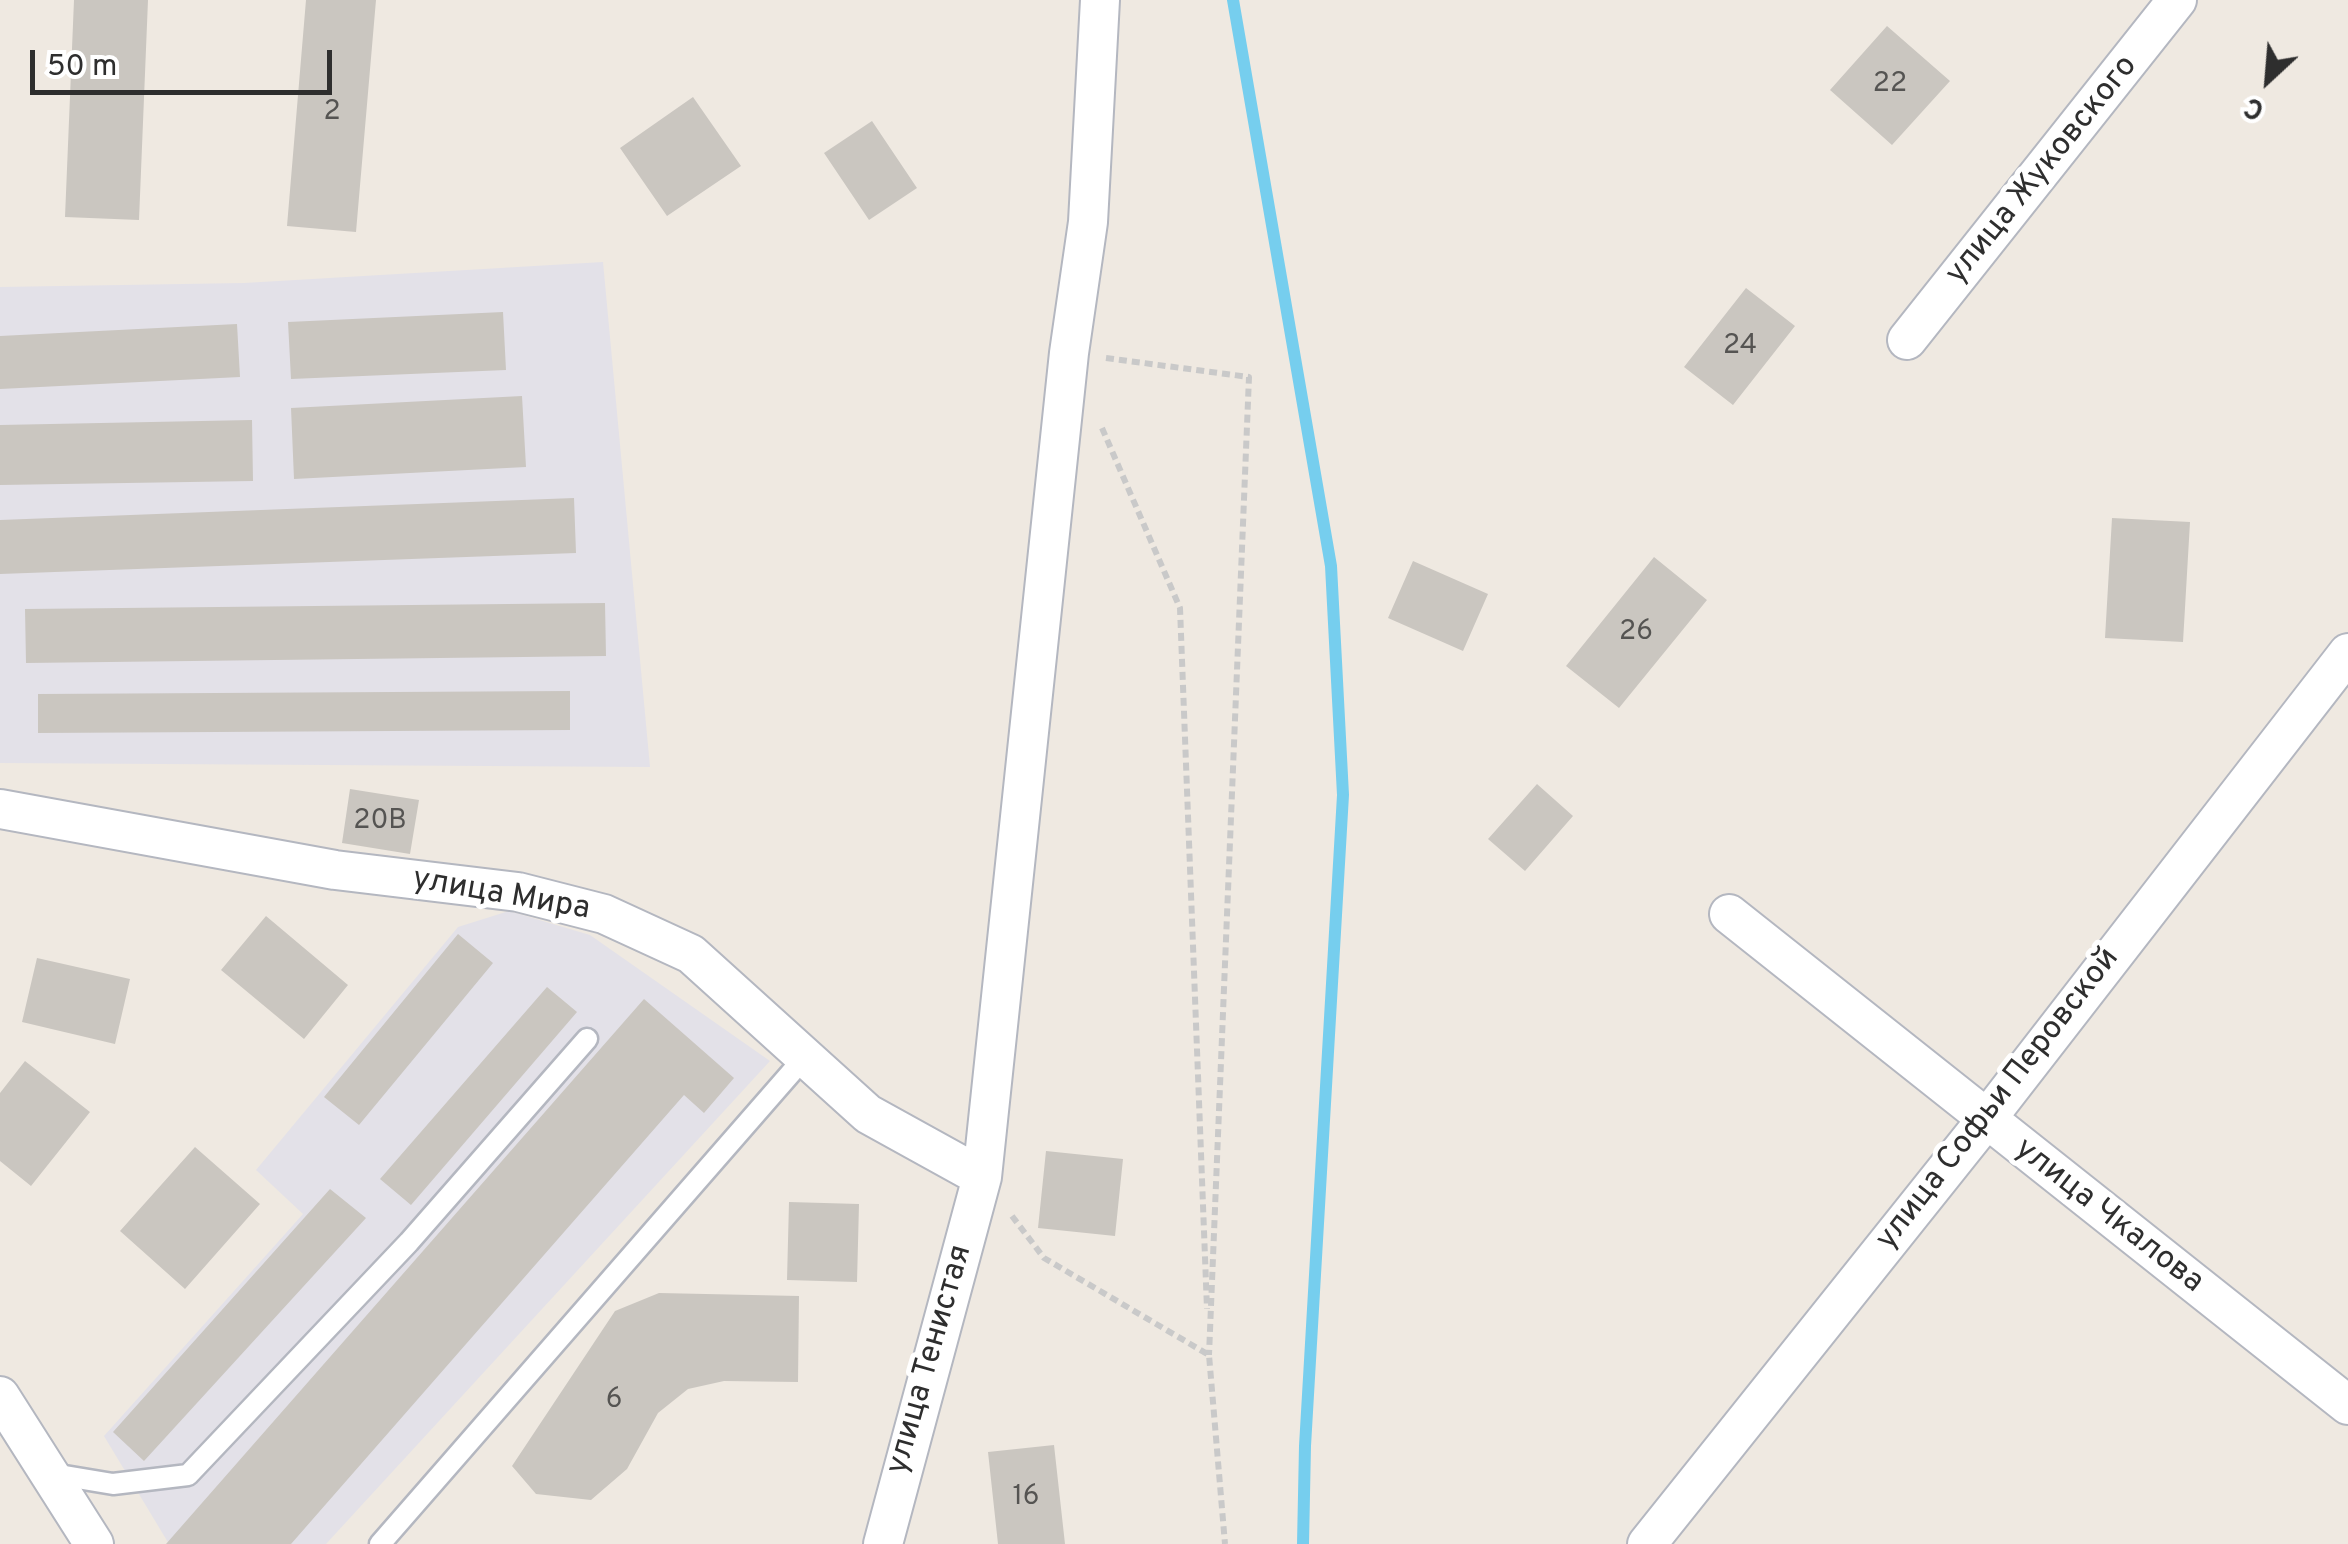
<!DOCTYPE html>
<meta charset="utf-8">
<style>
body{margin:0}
#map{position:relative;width:2348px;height:1544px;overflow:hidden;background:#efe9e1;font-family:Overpass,sans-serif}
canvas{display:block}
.north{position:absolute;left:2218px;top:30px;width:100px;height:100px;-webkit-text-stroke:8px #fff;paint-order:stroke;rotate:206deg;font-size:28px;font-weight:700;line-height:40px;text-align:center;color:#2e2e2e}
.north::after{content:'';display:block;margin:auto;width:35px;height:45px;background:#2e2e2e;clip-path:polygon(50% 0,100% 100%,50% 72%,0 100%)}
.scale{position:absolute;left:30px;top:50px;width:302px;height:45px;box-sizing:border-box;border:5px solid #2e2e2e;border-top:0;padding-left:12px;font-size:30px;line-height:35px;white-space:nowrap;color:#2e2e2e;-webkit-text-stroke:8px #fff;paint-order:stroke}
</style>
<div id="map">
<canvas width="2348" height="1544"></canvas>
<div class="north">С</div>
<div class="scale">50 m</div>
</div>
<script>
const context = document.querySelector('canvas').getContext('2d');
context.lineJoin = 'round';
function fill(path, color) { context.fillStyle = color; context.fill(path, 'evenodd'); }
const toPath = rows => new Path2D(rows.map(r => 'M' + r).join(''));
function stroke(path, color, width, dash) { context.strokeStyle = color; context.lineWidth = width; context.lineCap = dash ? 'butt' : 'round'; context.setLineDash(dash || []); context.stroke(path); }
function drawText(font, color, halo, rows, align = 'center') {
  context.font = font + ' Overpass,sans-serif'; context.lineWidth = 10; context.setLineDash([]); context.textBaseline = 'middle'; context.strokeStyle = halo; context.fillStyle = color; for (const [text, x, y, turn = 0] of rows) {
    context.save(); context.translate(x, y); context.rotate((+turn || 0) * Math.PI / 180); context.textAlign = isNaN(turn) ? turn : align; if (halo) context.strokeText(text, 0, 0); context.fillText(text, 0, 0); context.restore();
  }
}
fill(toPath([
 [603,262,650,767,0,763,0,287,244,283],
 [509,911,590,935,770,1061,326,1544,169,1544,104,1436,303,1214,256,1170,458,927]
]), '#e3e1e8');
stroke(toPath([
 [1233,0,1331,566,1343,795,1305,1446,1303,1544]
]), '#76ceee', 12);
fill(toPath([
 [74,0,148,0,139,220,65,217],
 [306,0,376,0,356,232,287,226],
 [1887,26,1950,81,1892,145,1830,90],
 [693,97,741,166,667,216,620,148],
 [872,121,917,188,869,220,824,153],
 [1746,288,1795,326,1733,405,1684,367],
 [503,312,506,370,291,379,288,322],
 [237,324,240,377,0,389,0,336],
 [522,396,526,467,294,479,291,408],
 [252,420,253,481,0,485,0,425],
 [574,498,576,553,0,574,0,520],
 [2112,518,2190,522,2183,642,2105,638],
 [1654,557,1707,600,1619,708,1566,666],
 [1413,561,1488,594,1463,651,1388,618],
 [605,603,606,656,26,663,25,609],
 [570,691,570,730,38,733,38,694],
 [1537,784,1573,816,1525,871,1488,839],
 [350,789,419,800,410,854,342,843],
 [266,916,348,985,304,1039,221,970],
 [458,934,493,963,359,1125,324,1097],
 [37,958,130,979,115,1044,22,1022],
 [547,987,577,1012,411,1205,380,1179],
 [644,999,734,1078,704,1113,684,1095,291,1544,166,1544],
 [25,1061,90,1112,31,1186,0,1161,0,1093],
 [195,1147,260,1204,185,1289,120,1231],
 [1046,1151,1123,1159,1115,1236,1038,1228],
 [330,1189,366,1218,144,1461,113,1432],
 [789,1202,859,1204,857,1282,787,1280],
 [659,1293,799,1296,798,1382,724,1381,688,1389,658,1413,627,1469,591,1500,536,1494,512,1466,615,1311],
 [1054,1445,1065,1544,998,1544,988,1452]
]), '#cac6c0');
const lane = toPath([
 [53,1474,113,1484,188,1475,409,1242,587,1039],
 [380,1544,804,1058]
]);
const street = toPath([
 [1907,340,2177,0],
 [0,809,335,870,518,892,604,914,691,954,868,1114,982,1177],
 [1729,914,2348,1405],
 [0,1396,94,1544],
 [883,1544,982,1177,1069,353,1088,222,1100,0],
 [1647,1544,1985,1121,2348,653]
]);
stroke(lane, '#b4b7c0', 25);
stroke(street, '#b4b7c0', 42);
stroke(toPath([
 [1106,358,1249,377,1209,1355],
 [1102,428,1180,608,1207,1309],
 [1012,1216,1044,1258,1209,1355,1225,1544]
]), '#c9c9c9', 6, [8, 5]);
stroke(lane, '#fff', 20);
stroke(street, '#fff', 38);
drawText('28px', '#555452', null, [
 ["22",1890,85],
 ["2",332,113],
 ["24",1740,347],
 ["26",1636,633],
 ["20В",380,822],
 ["6",614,1401],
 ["16",1026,1498]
]);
drawText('32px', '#2e2e2e', '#fff', [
 ["улица Жуковского",2043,171,-51],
 ["улица Мира",501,896,10],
 ["улица Софьи Перовской",1999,1100,-52],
 ["улица Чкалова",2108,1217,38],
 ["улица Тенистая",931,1360,-74]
]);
</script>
